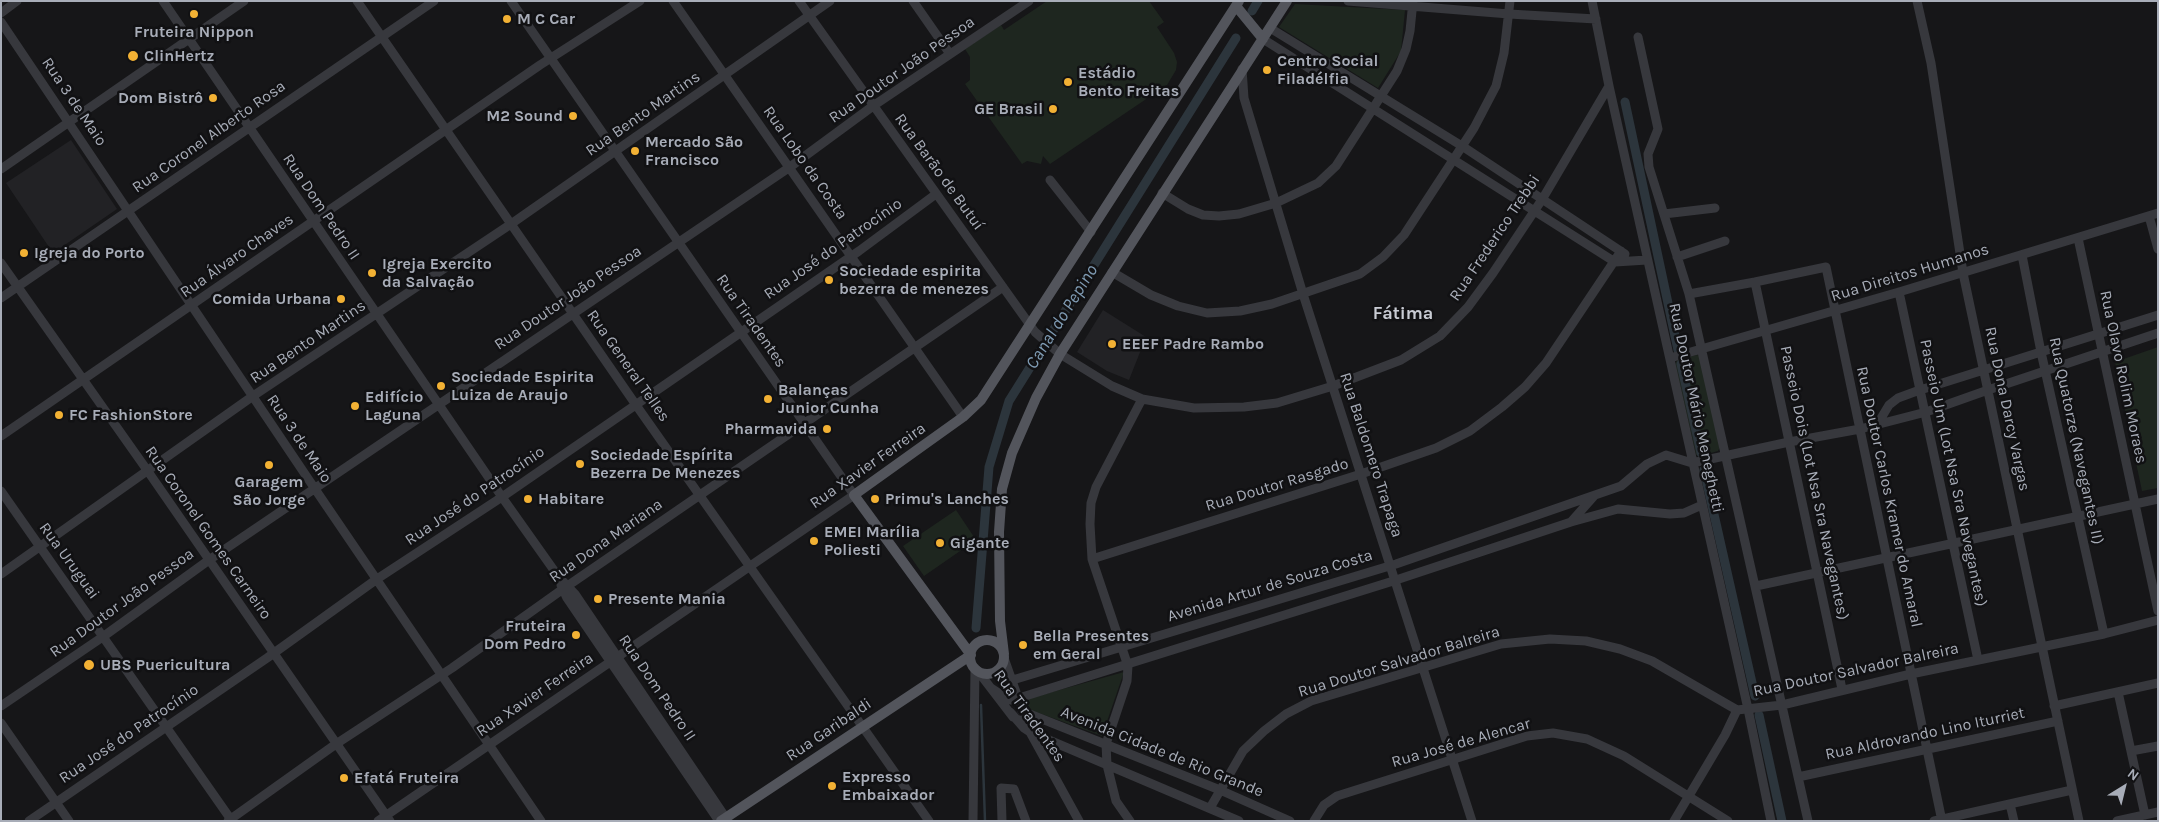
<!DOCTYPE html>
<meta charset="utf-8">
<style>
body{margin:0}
#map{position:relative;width:2159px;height:822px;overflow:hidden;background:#161618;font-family:Karla,sans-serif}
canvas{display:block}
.frame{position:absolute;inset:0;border:2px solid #a8adb8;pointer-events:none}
.north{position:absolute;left:2099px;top:762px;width:50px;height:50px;-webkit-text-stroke:4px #111113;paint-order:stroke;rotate:36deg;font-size:14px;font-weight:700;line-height:20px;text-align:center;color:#a8adb8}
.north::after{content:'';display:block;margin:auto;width:18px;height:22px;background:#a8adb8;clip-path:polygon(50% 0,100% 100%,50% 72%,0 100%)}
</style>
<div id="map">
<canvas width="2159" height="822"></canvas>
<div class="frame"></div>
<div class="north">N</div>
</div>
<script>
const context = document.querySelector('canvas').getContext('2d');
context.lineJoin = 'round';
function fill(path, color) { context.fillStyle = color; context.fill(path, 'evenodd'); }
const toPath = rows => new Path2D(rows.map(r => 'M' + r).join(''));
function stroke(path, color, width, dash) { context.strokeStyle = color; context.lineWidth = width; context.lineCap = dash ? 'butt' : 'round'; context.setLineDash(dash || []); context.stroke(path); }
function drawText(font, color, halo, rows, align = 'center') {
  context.font = font + ' Karla,sans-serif'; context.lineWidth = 5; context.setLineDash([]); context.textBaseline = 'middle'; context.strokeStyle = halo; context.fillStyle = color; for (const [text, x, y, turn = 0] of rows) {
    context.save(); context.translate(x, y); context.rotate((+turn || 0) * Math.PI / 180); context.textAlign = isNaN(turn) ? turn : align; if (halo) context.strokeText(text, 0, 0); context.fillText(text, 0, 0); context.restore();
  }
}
fill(toPath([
 [71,140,117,209,53,253,6,183],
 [1103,310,1146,337,1129,380,1107,371,1077,352]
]), '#222225');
fill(toPath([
 [1047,1,1149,1,1164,22,1157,27,1174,53,1177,62,1176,70,1167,85,1050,164,1043,156,1041,164,1027,161,1022,164,965,84,970,80,970,57,965,49,1001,25,1004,30],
 [1295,4,1405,10,1401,51,1378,88,1279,27],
 [2158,347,2158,488,2142,491,2115,362],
 [1697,355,1700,356,1720,447,1718,451,1700,456,1696,455,1675,364,1677,360],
 [956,510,976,540,924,576,903,546],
 [1124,672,1102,736,1028,709,1027,699]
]), '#1e261f');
stroke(toPath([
 [981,705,985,821]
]), '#2c353c', 2.5);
stroke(toPath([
 [1252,11,1258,1],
 [1625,102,1678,350],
 [1681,364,1701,453],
 [1704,470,1755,696],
 [976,628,989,467,1009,401,1236,38],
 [1759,715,1782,821]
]), '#2c353c', 9);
stroke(toPath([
 [163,1,502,497,558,576,575,594,728,821],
 [357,1,636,405,929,821],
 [673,1,963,417],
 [799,1,1035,332,1060,354,1112,386,1142,399,1194,408,1244,407,1277,403,1333,386,1401,360,1440,336,1468,307,1493,273,1543,198,1609,86],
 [913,1,950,54],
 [1348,1,1509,14,1596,19],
 [1592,1,1609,86,1748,709,1771,821],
 [1917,1,1931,63,1963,273,2079,821],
 [1,13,17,1],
 [1,22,315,489,541,821],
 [1270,28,1462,146,1625,254],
 [1638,37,1658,129,1648,154,1649,167,1689,294,1808,821],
 [1263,39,1615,262,1647,260],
 [1242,69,1244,98,1303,294,1472,821],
 [1,169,244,1],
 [1050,180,1091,232],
 [1162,193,1188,209,1203,215,1219,216,1239,214,1276,203,1318,183,1336,166,1397,71,1406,49,1410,31,1413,1],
 [1664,214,1715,208],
 [2149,216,2158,249],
 [2078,238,2158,611],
 [2022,255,2041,352,2104,634],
 [1677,257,1725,241],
 [1,263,147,470,390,821],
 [1112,272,1151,295,1178,306,1207,313,1240,311,1272,304,1360,274,1383,257,1404,235,1474,128,1496,86,1504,53,1510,1],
 [1755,282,1842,689],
 [1899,292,1978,660],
 [1689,294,1755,282,1826,267,1942,821],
 [1,298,434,1],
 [1670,358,1899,292,2158,213],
 [1877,425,1889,405,1898,398,1917,391,2158,315],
 [1,436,540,65,640,1],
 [1,491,232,821],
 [1571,522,1594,496],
 [1092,559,1361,474,1436,448,1470,431,1502,407,1525,387,1546,363,1621,251],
 [1,574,253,396,511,224,830,1],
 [561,585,567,598,719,821],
 [1756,586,2158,499],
 [1004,658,1030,732,1079,821],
 [977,670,1013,717],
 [1010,679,1016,679,1396,564,1621,486,1647,464,1666,455,1692,463,1789,442,1860,429,1926,412,1988,390,2158,333],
 [991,688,1006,698,1011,700,1019,698,1390,582,1571,522,1618,509,1670,514,1684,513,1702,505],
 [2118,692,2145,815],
 [1,706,104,636,209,560,790,167,873,106,1029,1],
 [2054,706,2158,683],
 [1022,711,1220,790,1290,821],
 [1010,712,1024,728,1030,732,1239,821],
 [1,723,69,821],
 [2131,751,2158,746],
 [1798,777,2058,721],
 [2010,804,2014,821],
 [1210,808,1243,751,1264,731,1286,714,1311,701,1501,644,1550,639,1586,641,1620,649,1652,661,1737,710,1782,705,1911,674,2104,634,2158,620],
 [29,821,267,658,377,579,502,497,859,251,936,194],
 [228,821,336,744,452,668,563,589,1003,287],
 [378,821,854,495,511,1],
 [973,821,975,668],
 [1002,821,1001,788,1014,789,1026,821],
 [1130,821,1116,801,1107,765,1106,744,1127,681,1128,666,1092,559,1090,524,1091,503,1096,487,1142,399],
 [1314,821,1324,805,1337,796,1527,736,1553,733,1587,739,1624,756,1728,821],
 [1674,821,1725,735,1737,710],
 [1934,821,2072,790],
 [2117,821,2158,812]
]), '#37383d', 9);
stroke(toPath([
 [1236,6,1263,39],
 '970 657a17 17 0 1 1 34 0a17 17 0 1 1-34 0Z',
 [1004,654,1000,621,999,532,1002,489,1012,453,1036,398,1060,354,1287,1],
 [971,655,854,495,963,417,981,400,1239,1],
 [721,821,971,655]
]), '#53555c', 10);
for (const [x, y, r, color] of [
 [194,14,5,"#f2b134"],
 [507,19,5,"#f2b134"],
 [133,56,6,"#f2b134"],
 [1267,70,5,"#f2b134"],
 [1068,82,5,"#f2b134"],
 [213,98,5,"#f2b134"],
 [1053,109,5,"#f2b134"],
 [573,116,5,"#f2b134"],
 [635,151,5,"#f2b134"],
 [24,253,5,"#f2b134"],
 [372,273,5,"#f2b134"],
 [829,280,5,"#f2b134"],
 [341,299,5,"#f2b134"],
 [1112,344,5,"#f2b134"],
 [441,386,5,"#f2b134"],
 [768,399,5,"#f2b134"],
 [355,406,5,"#f2b134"],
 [59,415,5,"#f2b134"],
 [827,429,5,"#f2b134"],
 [580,464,5,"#f2b134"],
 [269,465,5,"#f2b134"],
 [528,499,5,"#f2b134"],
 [875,499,5,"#f2b134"],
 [814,541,5,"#f2b134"],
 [940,543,5,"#f2b134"],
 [598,599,5,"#f2b134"],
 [576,635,5,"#f2b134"],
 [1023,645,5,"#f2b134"],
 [89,665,6,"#f2b134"],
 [344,778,5,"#f2b134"],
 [832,786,5,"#f2b134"]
]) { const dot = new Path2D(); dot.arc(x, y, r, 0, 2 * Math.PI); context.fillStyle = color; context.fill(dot); stroke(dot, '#111113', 2); }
drawText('bold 16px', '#a8adb8', '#111113', [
 ["M C Car",517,19],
 ["Fruteira Nippon",194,32,"center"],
 ["ClinHertz",144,56],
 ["Centro Social",1277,61],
 ["Filadélfia",1277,79],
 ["Estádio",1078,73],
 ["Bento Freitas",1078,91],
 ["Dom Bistrô",203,98,"right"],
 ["GE Brasil",1043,109,"right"],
 ["M2 Sound",563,116,"right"],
 ["Mercado São",645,142],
 ["Francisco",645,160],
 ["Igreja do Porto",34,253],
 ["Igreja Exercito",382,264],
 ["da Salvação",382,282],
 ["Sociedade espirita",839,271],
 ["bezerra de menezes",839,289],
 ["Comida Urbana",331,299,"right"],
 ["EEEF Padre Rambo",1122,344],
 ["Sociedade Espirita",451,377],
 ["Luiza de Araujo",451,395],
 ["Balanças",778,390],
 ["Junior Cunha",778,408],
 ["Edifício",365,397],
 ["Laguna",365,415],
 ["FC FashionStore",69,415],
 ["Pharmavida",817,429,"right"],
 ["Sociedade Espírita",590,455],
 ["Bezerra De Menezes",590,473],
 ["Garagem",269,482,"center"],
 ["São Jorge",269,500,"center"],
 ["Habitare",538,499],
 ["Primu's Lanches",885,499],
 ["EMEI Marília",824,532],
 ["Poliesti",824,550],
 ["Gigante",950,543],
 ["Presente Mania",608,599],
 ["Fruteira",566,626,"right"],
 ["Dom Pedro",566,644,"right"],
 ["Bella Presentes",1033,636],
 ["em Geral",1033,654],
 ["UBS Puericultura",100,665],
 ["Expresso",842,777],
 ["Embaixador",842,795],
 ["Efatá Fruteira",354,778]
], 'left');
drawText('16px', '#a8adb8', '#111113', [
 ["Rua Doutor João Pessoa",902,70,-35],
 ["Rua 3 de Maio",74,102,56],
 ["Rua Bento Martins",643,114,-35],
 ["Rua Coronel Alberto Rosa",209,137,-35],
 ["Rua Lobo da Costa",805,163,55],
 ["Rua Barão de Butuí",939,172,54],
 ["Rua Dom Pedro II",321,207,56],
 ["Rua Frederico Trebbi",1495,238,-56],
 ["Rua José do Patrocínio",833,249,-35],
 ["Rua Álvaro Chaves",237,256,-35],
 ["Rua Direitos Humanos",1910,273,-17],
 ["Rua Doutor João Pessoa",568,298,-34],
 ["Rua Tiradentes",751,321,55],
 ["Rua Bento Martins",308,342,-34],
 ["Rua General Telles",628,366,55],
 ["Rua Olavo Rolim Moraes",2123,377,78],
 ["Rua Doutor Mário Meneghetti",1696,408,78],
 ["Rua Dona Darcy Vargas",2007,409,78],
 ["Rua 3 de Maio",299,439,56],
 ["Rua Quatorze (Navegantes II)",2076,441,78],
 ["Rua Baldomero Trapaga",1371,455,72],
 ["Rua Xavier Ferreira",868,466,-35],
 ["Passeio Um (Lot Nsa Sra Navegantes)",1953,473,78],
 ["Passeio Dois (Lot Nsa Sra Navegantes)",1814,483,78],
 ["Rua Doutor Rasgado",1277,485,-17],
 ["Rua José do Patrocínio",475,496,-34],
 ["Rua Doutor Carlos Kramer do Amaral",1889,497,78],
 ["Rua Coronel Gomes Carneiro",208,533,55],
 ["Rua Dona Mariana",606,541,-35],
 ["Rua Uruguai",69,561,54],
 ["Avenida Artur de Souza Costa",1270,586,-17],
 ["Rua Doutor João Pessoa",122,603,-36],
 ["Rua Doutor Salvador Balreira",1399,662,-17],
 ["Rua Doutor Salvador Balreira",1856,670,-12],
 ["Rua Dom Pedro II",657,688,56],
 ["Rua Xavier Ferreira",535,695,-34],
 ["Rua Tiradentes",1029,716,54],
 ["Rua Garibaldi",829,730,-34],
 ["Rua José do Patrocínio",129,734,-34],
 ["Rua Aldrovando Lino Iturriet",1925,734,-12],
 ["Rua José de Alencar",1461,743,-16],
 ["Avenida Cidade de Rio Grande",1162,752,22]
]);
drawText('bold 18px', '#c9ccd4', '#111113', [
 ["Fátima",1403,314]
]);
drawText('italic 18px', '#7f9bb3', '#111113', [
 ["Canal do Pepino",1062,317,-58]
]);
</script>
